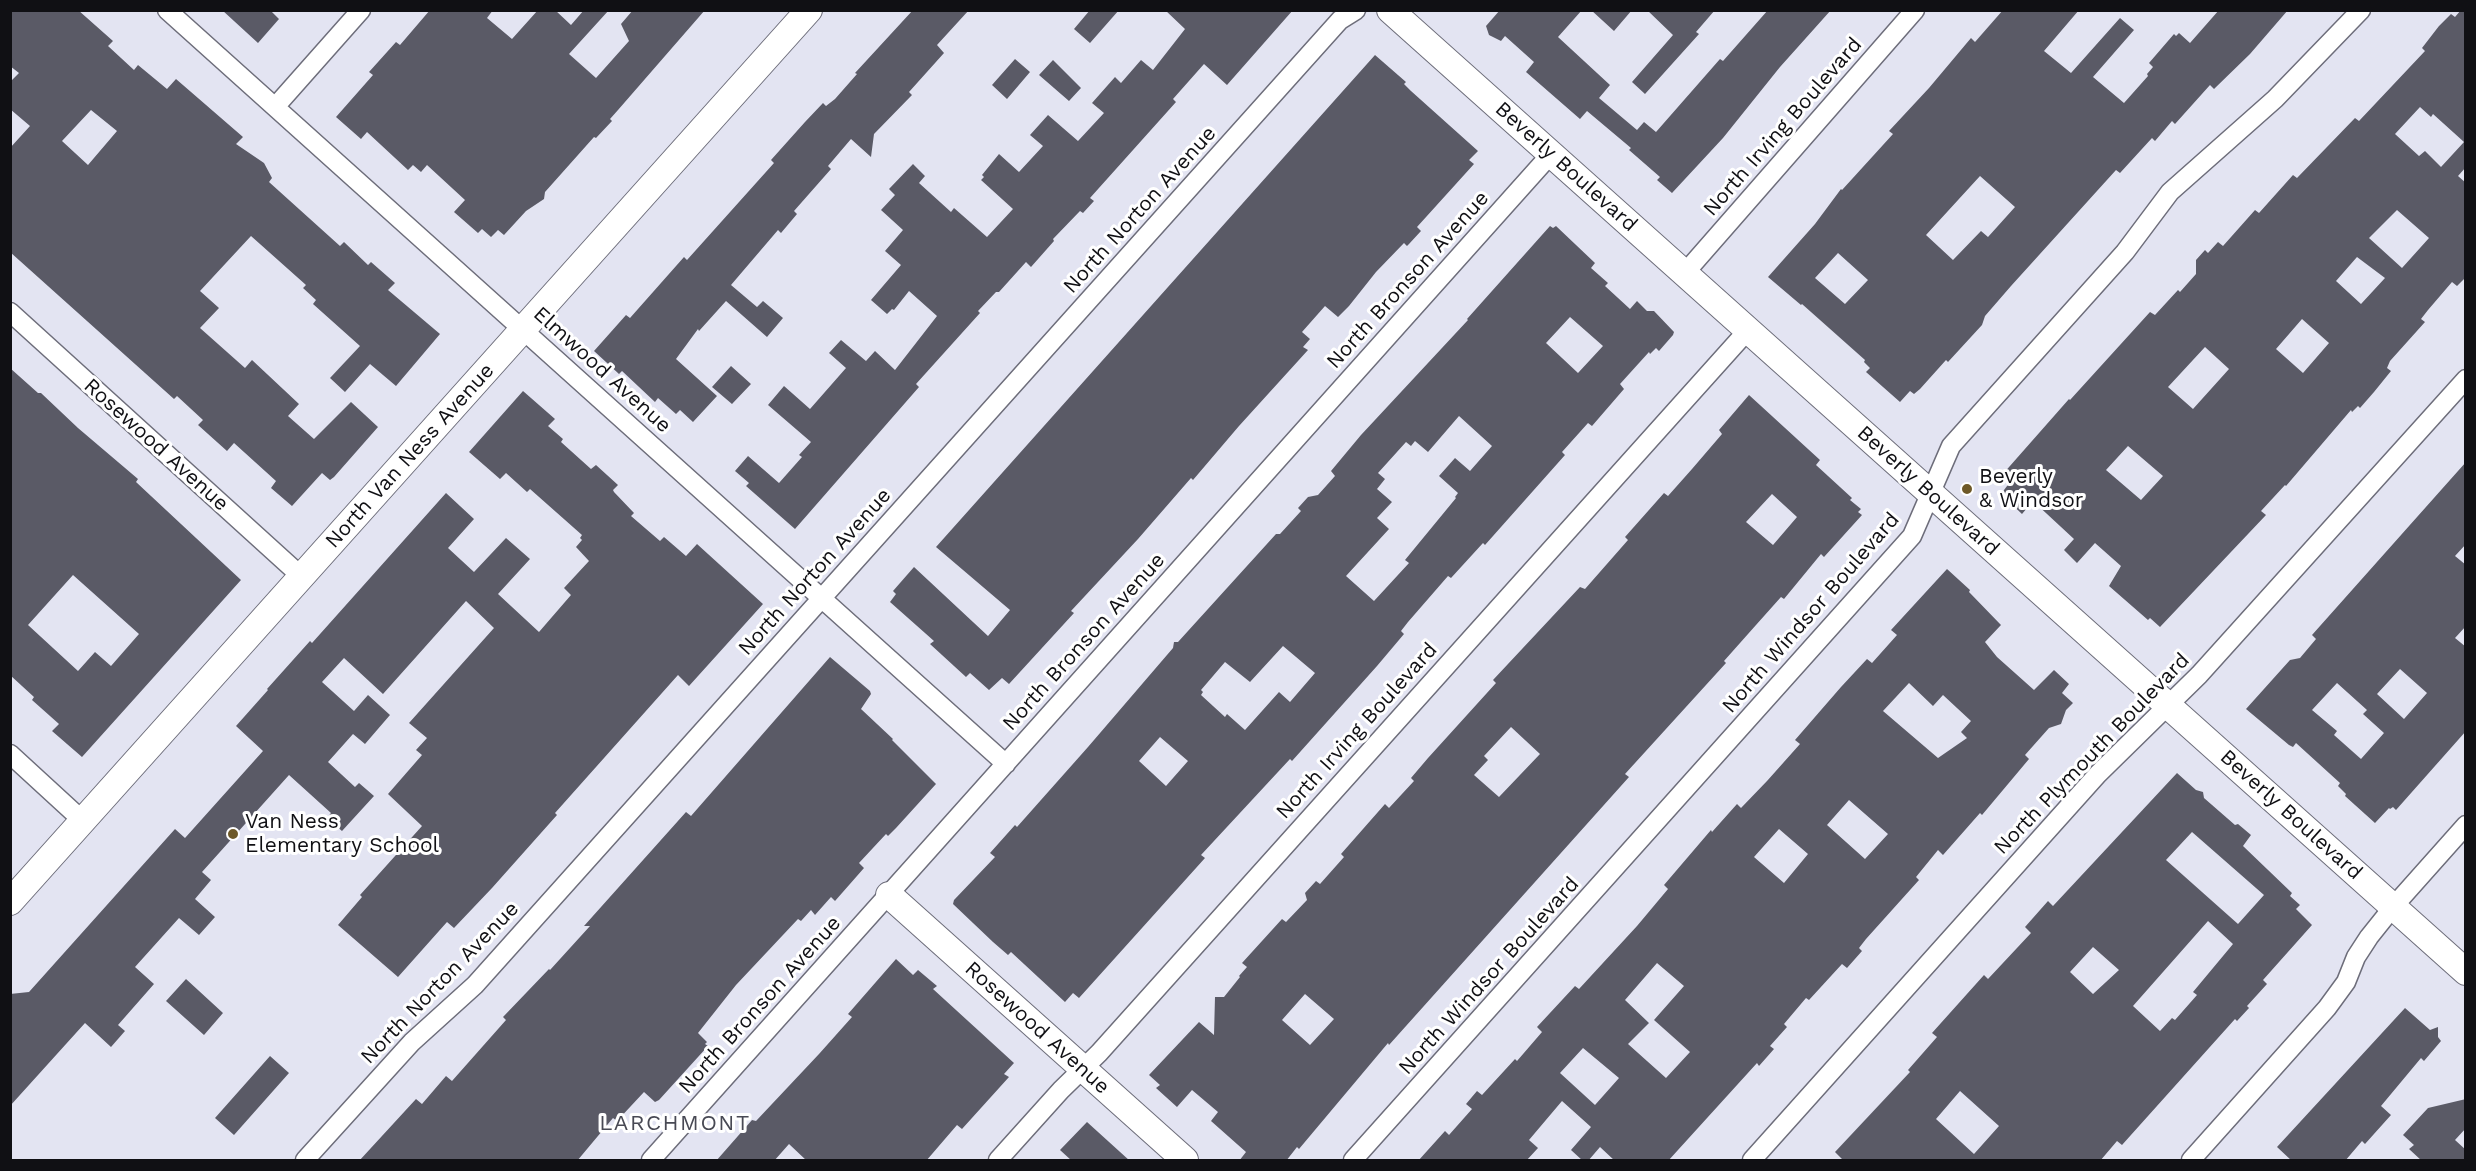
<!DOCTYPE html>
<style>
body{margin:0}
#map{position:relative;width:2476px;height:1171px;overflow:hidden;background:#e3e4f2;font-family:"Work Sans",sans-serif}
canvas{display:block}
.frame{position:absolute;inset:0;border:12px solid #101014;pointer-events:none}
</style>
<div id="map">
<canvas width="2476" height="1171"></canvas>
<div class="frame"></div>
</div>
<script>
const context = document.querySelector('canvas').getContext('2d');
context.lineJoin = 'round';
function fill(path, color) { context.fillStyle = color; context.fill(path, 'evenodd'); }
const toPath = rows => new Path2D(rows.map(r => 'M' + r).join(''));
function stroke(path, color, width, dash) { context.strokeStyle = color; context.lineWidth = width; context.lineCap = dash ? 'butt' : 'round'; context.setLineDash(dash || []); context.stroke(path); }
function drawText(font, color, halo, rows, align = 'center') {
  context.font = font + ' "Work Sans",sans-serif'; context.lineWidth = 6; context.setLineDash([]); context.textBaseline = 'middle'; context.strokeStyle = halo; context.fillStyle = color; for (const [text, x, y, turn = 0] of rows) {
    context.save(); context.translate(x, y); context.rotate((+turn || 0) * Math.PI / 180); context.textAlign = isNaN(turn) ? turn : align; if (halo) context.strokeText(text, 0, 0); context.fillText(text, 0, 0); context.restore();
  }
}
fill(toPath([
 [10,10,78,10,113,41,108,46,134,70,138,65,167,89,176,79,243,137,236,144,264,163,272,178,269,182,340,246,344,242,368,265,371,262,395,283,388,290,440,334,396,386,370,364,345,392,330,378,360,346,313,304,316,300,303,288,306,285,251,236,200,291,219,308,200,328,245,368,252,360,299,404,288,416,314,439,351,402,378,427,334,477,330,480,322,473,292,506,271,488,276,481,234,443,227,451,198,425,203,420,177,396,174,399,10,252,10,148,30,126,10,109,10,82,19,73,10,66],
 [91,110,117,131,88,165,62,141],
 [222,10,270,10,279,19,258,43],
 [430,10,493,10,487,18,512,39,538,10,555,10,571,25,584,10,609,10,569,54,596,78,629,41,621,24,633,10,705,10,618,110,610,119,612,121,596,138,594,137,545,192,544,199,526,211,504,235,498,230,491,237,482,229,478,233,454,212,465,200,427,165,421,172,413,165,408,170,367,132,361,139,336,117,373,75,369,72,396,42,400,45],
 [913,10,969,10,937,45,944,53,909,92,912,95,874,134,871,157,851,139,828,166,831,169,794,211,797,214,781,233,778,230,731,285,757,307,763,301,783,318,767,337,726,301,699,331,698,329,676,359,717,396,693,422,680,410,676,414,658,398,655,402,622,371,619,374,594,351,626,315,630,318,684,257,687,260,774,163,771,160,805,122,823,103,826,106,835,99,857,74,855,73],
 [1090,10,1119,10,1090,43,1074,29],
 [1165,10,1293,10,1227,85,1204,64,1173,99,1176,102,1090,198,1094,201,1083,213,1080,211,1053,239,1054,241,1031,267,1026,262,999,292,996,292,978,311,980,313,916,384,919,387,795,529,746,486,749,483,735,471,748,456,779,483,802,457,799,455,811,442,768,405,784,386,810,409,846,368,829,353,841,340,866,361,875,351,895,370,937,316,909,291,894,310,892,309,887,314,871,300,901,265,885,251,903,230,881,210,895,195,889,189,913,164,925,176,919,183,951,212,954,208,987,237,1013,209,981,180,984,177,982,175,999,154,1019,172,1043,146,1030,135,1048,115,1078,141,1104,113,1092,103,1115,77,1121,83,1141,60,1153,70,1185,29],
 [1500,10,1582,10,1558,37,1610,85,1599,98,1637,130,1644,122,1656,132,1720,59,1723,61,1768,10,1831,10,1780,67,1723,138,1672,193,1657,180,1660,177,1629,150,1631,148,1587,111,1580,119,1526,72,1534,62,1505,36,1501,41,1489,35,1486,26],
 [1591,10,1632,10,1614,31],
 [1647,10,1715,10,1696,32,1699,34,1645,94,1632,82,1673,35],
 [2003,10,2079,10,2044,51,2071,73,2120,18,2134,30,2093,77,2124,103,2148,76,2147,74,2153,67,2149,63,2174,34,2176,36,2179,33,2190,43,2219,10,2288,10,2250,54,2214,89,2210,85,2175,124,2172,121,2155,141,2152,138,2120,173,2116,170,2011,286,1985,316,1982,325,1948,362,1946,360,1920,389,1914,394,1910,391,1900,402,1866,372,1870,368,1864,362,1865,360,1802,304,1801,305,1768,277,1815,224,1841,189,1842,190,1893,134,1889,131,1929,88,1971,38,1975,42],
 [1980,176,2015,207,1988,237,1981,231,1953,260,1926,235],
 [1838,253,1868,280,1845,304,1815,278],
 [2461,10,2466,10,2466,167,2458,176,2466,183,2466,277,2457,286,2452,282,2428,310,2421,319,2425,322,2390,361,2387,368,2391,371,2374,392,2360,408,2358,406,2352,412,2351,410,2286,486,2285,485,2261,511,2266,515,2160,627,2150,618,2148,620,2109,586,2121,566,2095,543,2077,563,2064,550,2074,539,2033,501,2022,514,2001,494,2010,482,2002,475,2069,399,2070,400,2150,312,2155,315,2178,290,2180,292,2196,274,2196,260,2205,250,2208,253,2218,242,2223,246,2255,210,2259,213,2293,175,2297,178,2355,118,2359,121,2425,51,2422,48,2439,26,2451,14,2455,17],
 [2420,107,2431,117,2433,114,2464,142,2441,167,2425,151,2419,156,2395,134],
 [2397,210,2429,238,2402,268,2369,238],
 [2357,257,2385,278,2361,304,2336,281],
 [2302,319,2329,343,2303,373,2276,349],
 [2205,347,2229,369,2193,409,2168,387],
 [2128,446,2163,476,2141,500,2106,470],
 [1375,55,1406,82,1404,84,1411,91,1478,151,1469,160,1474,164,1417,227,1421,231,1409,244,1407,246,1404,243,1376,272,1349,306,1338,317,1325,306,1302,332,1310,339,1303,347,1308,350,1239,426,1193,480,1191,478,1138,539,1071,611,1074,613,1009,684,1002,678,989,690,970,673,966,677,930,644,934,641,890,602,896,594,893,591,914,567,988,636,1010,610,936,547],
 [1015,59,1030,72,1007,99,992,85],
 [1053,60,1081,88,1069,101,1039,75],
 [1550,226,1553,228,1556,226,1595,263,1591,268,1608,283,1605,286,1630,309,1637,301,1647,311,1654,311,1674,332,1673,335,1659,351,1656,348,1650,354,1649,352,1620,384,1624,389,1592,426,1588,423,1562,452,1565,455,1485,545,1483,543,1451,578,1448,576,1408,622,1401,631,1404,634,1377,666,1292,761,1290,759,1201,855,1205,858,1079,998,1073,993,1065,1002,1011,952,1008,955,993,942,953,904,954,900,995,857,990,853,1015,825,1017,827,1088,747,1173,648,1174,642,1178,642,1276,534,1280,534,1301,511,1298,508,1308,497,1318,495,1335,476,1331,471,1361,435,1468,320,1467,319],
 [1570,317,1603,346,1578,373,1546,343],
 [1459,416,1492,446,1470,471,1455,458,1439,476,1458,493,1455,497,1456,498,1405,560,1409,563,1374,601,1346,576,1389,529,1377,518,1392,502,1377,489,1385,479,1378,473,1406,442,1411,446,1415,441,1428,452],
 [1283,646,1315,673,1290,702,1279,692,1245,730,1227,714,1225,717,1201,695,1203,692,1201,690,1225,662,1250,682],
 [1160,737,1188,761,1166,786,1139,761],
 [731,366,751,384,732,404,712,387],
 [10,368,38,393,41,393,78,428,138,479,136,482,241,580,82,757,52,731,59,724,32,700,34,697,10,675],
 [73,575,139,634,111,666,95,652,78,671,28,625],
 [523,391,555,419,548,426,563,439,561,442,591,469,596,465,618,485,613,490,614,492,634,513,631,516,660,541,664,537,686,556,697,544,763,604,689,686,678,675,555,813,557,815,492,888,454,928,447,922,398,977,338,925,362,897,360,895,422,826,388,794,422,755,416,750,427,738,409,723,494,628,466,601,383,694,344,658,322,682,354,711,368,695,390,715,365,744,353,734,328,762,355,787,359,783,374,796,342,831,327,818,331,813,289,775,202,872,211,880,195,899,215,917,199,935,179,918,135,967,154,984,118,1025,125,1031,111,1047,85,1023,10,1106,10,994,29,992,175,829,185,838,263,751,236,726,268,690,267,689,310,641,312,643,446,493,474,519,448,548,474,572,506,538,530,559,498,594,539,632,571,595,564,588,589,561,576,547,582,540,580,538,582,535,530,489,527,492,506,473,500,479,469,452],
 [1749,395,1820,460,1816,465,1852,498,1850,500,1861,509,1858,512,1862,515,1824,557,1821,554,1784,599,1781,597,1756,625,1724,661,1726,663,1625,774,1629,777,1389,1045,1388,1043,1299,1149,1297,1147,1286,1161,1239,1161,1246,1152,1211,1121,1218,1112,1192,1090,1177,1107,1156,1088,1160,1085,1149,1075,1199,1022,1214,1035,1215,997,1224,997,1240,977,1239,976,1247,967,1242,963,1282,919,1286,922,1307,900,1305,893,1316,881,1320,884,1344,857,1341,854,1385,804,1389,808,1414,781,1411,778,1428,758,1496,683,1493,680,1580,587,1585,589,1628,540,1625,537,1664,493,1668,496,1692,469,1722,434,1719,430],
 [1772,494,1797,517,1773,545,1746,522],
 [1511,727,1540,754,1499,797,1474,775,1488,760,1484,756],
 [1305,994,1334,1019,1310,1045,1282,1020],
 [2466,462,2466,544,2455,556,2466,565,2466,626,2455,638,2466,647,2466,731,2396,810,2393,807,2390,809,2389,808,2375,823,2345,796,2346,794,2338,786,2340,783,2296,743,2293,747,2289,745,2246,709,2290,660,2300,658,2316,639,2312,635],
 [2400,669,2427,693,2404,719,2377,694],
 [2337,683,2367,710,2363,714,2384,733,2361,759,2334,735,2337,731,2312,710],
 [1947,569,1970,590,1969,592,2001,625,1985,642,1997,657,2034,690,2054,670,2069,684,2062,693,2073,703,2066,710,2061,724,2049,728,2025,755,2029,759,1982,815,1980,813,1943,855,1938,850,1916,877,1919,880,1866,939,1859,948,1862,951,1847,968,1842,964,1809,1000,1806,998,1784,1024,1787,1027,1770,1046,1774,1049,1759,1066,1757,1063,1668,1161,1615,1161,1600,1147,1588,1161,1583,1161,1571,1150,1591,1127,1562,1101,1529,1140,1538,1148,1526,1161,1418,1161,1445,1131,1449,1135,1472,1109,1466,1104,1477,1091,1482,1095,1515,1059,1517,1061,1542,1032,1537,1027,1575,986,1579,989,1637,926,1668,889,1664,885,1711,830,1712,832,1737,804,1741,808,1767,781,1800,744,1795,740,1841,687,1867,659,1872,663,1897,635,1891,630],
 [1909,683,1933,706,1943,695,1971,721,1961,732,1967,738,1938,758,1883,711],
 [1849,800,1888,834,1865,859,1827,825],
 [1779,829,1808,854,1784,883,1754,857],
 [1657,963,1684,986,1654,1020,1690,1052,1666,1078,1628,1044,1649,1023,1625,1000],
 [1583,1048,1619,1078,1595,1105,1560,1073],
 [830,657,870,691,871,694,861,709,893,739,892,740,936,784,896,828,888,836,886,834,859,863,864,868,835,901,831,897,815,915,811,910,801,921,798,919,736,985,698,1033,707,1042,705,1044,708,1046,659,1100,655,1102,644,1092,617,1121,613,1118,577,1161,359,1161,416,1099,422,1104,446,1076,452,1081,506,1020,503,1017,549,969,550,970,590,926,584,926,686,812,691,816],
 [2177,773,2196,790,2203,792,2204,798,2235,825,2238,824,2251,835,2243,846,2292,893,2290,896,2300,905,2296,909,2312,925,2263,980,2267,984,2247,1006,2249,1008,2237,1021,2235,1019,2122,1145,2117,1141,2100,1161,1844,1161,1835,1152,1910,1072,1908,1070,1937,1037,1932,1033,1984,975,1988,979,2031,933,2025,927,2048,901,2053,906],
 [2192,832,2264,895,2238,924,2166,860],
 [2208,921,2233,944,2193,992,2197,995,2175,1020,2172,1018,2160,1031,2133,1006],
 [2093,947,2119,970,2093,994,2070,972],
 [1960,1091,1999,1126,1974,1154,1936,1119],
 [896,959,913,975,918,970,937,986,933,989,1014,1063,1004,1074,1009,1077,962,1129,957,1125,926,1161,807,1161,789,1144,774,1161,716,1161,752,1120,756,1121,819,1054,852,1017,848,1014],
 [186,979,223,1013,204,1035,166,1001],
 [2405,1008,2430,1030,2438,1027,2438,1037,2441,1041,2424,1061,2421,1058,2381,1106,2391,1115,2365,1144,2362,1141,2345,1161,2292,1161,2277,1147],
 [270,1056,289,1073,234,1135,215,1118],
 [2466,1099,2466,1128,2455,1140,2466,1150,2466,1161,2422,1161,2409,1149,2414,1145,2403,1135,2428,1108],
 [1087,1122,1130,1161,1072,1161,1060,1150]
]), '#5a5a66');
const street = toPath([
 [167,10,1006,764],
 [275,107,361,10],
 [1684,274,1915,10],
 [10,312,302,577],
 [10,754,83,821],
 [305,1160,412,1042,475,985,1340,20,1356,10],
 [651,1160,1551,154],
 [998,1160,1061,1090,1099,1053,1748,330],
 [1353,1160,1912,536,1951,446,2125,252,2170,192,2275,99,2361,10],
 [1752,1160,2098,774,2199,675,2466,379],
 [2191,1160,2327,1008,2346,982,2356,957,2369,937,2393,907,2466,825]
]);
const secondary = toPath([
 [1390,10,2466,972],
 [889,895,1185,1160],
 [10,902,809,10]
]);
stroke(street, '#6d6d7a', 21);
stroke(secondary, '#6d6d7a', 28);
stroke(street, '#fff', 18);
stroke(secondary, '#fff', 26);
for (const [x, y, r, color] of [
 [1967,489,6,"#6e5928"],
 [233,834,6,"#6e5928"]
]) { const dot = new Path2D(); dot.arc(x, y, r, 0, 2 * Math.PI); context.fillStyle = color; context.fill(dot); stroke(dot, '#fff', 2); }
drawText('21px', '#101014', '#fff', [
 ["North Irving Boulevard",1783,127,-49],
 ["Beverly Boulevard",1566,167,42],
 ["North Norton Avenue",1140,210,-48],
 ["North Bronson Avenue",1408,280,-48],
 ["Elmwood Avenue",602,370,42],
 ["Rosewood Avenue",156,445,42],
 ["North Van Ness Avenue",410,456,-48],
 ["Beverly Boulevard",1928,491,42],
 ["North Norton Avenue",815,572,-48],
 ["North Windsor Boulevard",1811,613,-49],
 ["North Bronson Avenue",1084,642,-48],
 ["North Irving Boulevard",1357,731,-48],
 ["North Plymouth Boulevard",2092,754,-46],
 ["Beverly Boulevard",2291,815,42],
 ["North Windsor Boulevard",1489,976,-48],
 ["North Norton Avenue",440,983,-46],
 ["North Bronson Avenue",760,1005,-48],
 ["Rosewood Avenue",1037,1028,42]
]);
drawText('21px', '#101014', '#fff', [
 ["Beverly",1979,477],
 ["& Windsor",1979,501],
 ["Van Ness",245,822],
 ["Elementary School",245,846]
], 'left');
context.letterSpacing = '1.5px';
drawText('22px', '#484954', '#fff', [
 ["LARCHMONT",675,1124]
]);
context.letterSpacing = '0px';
</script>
